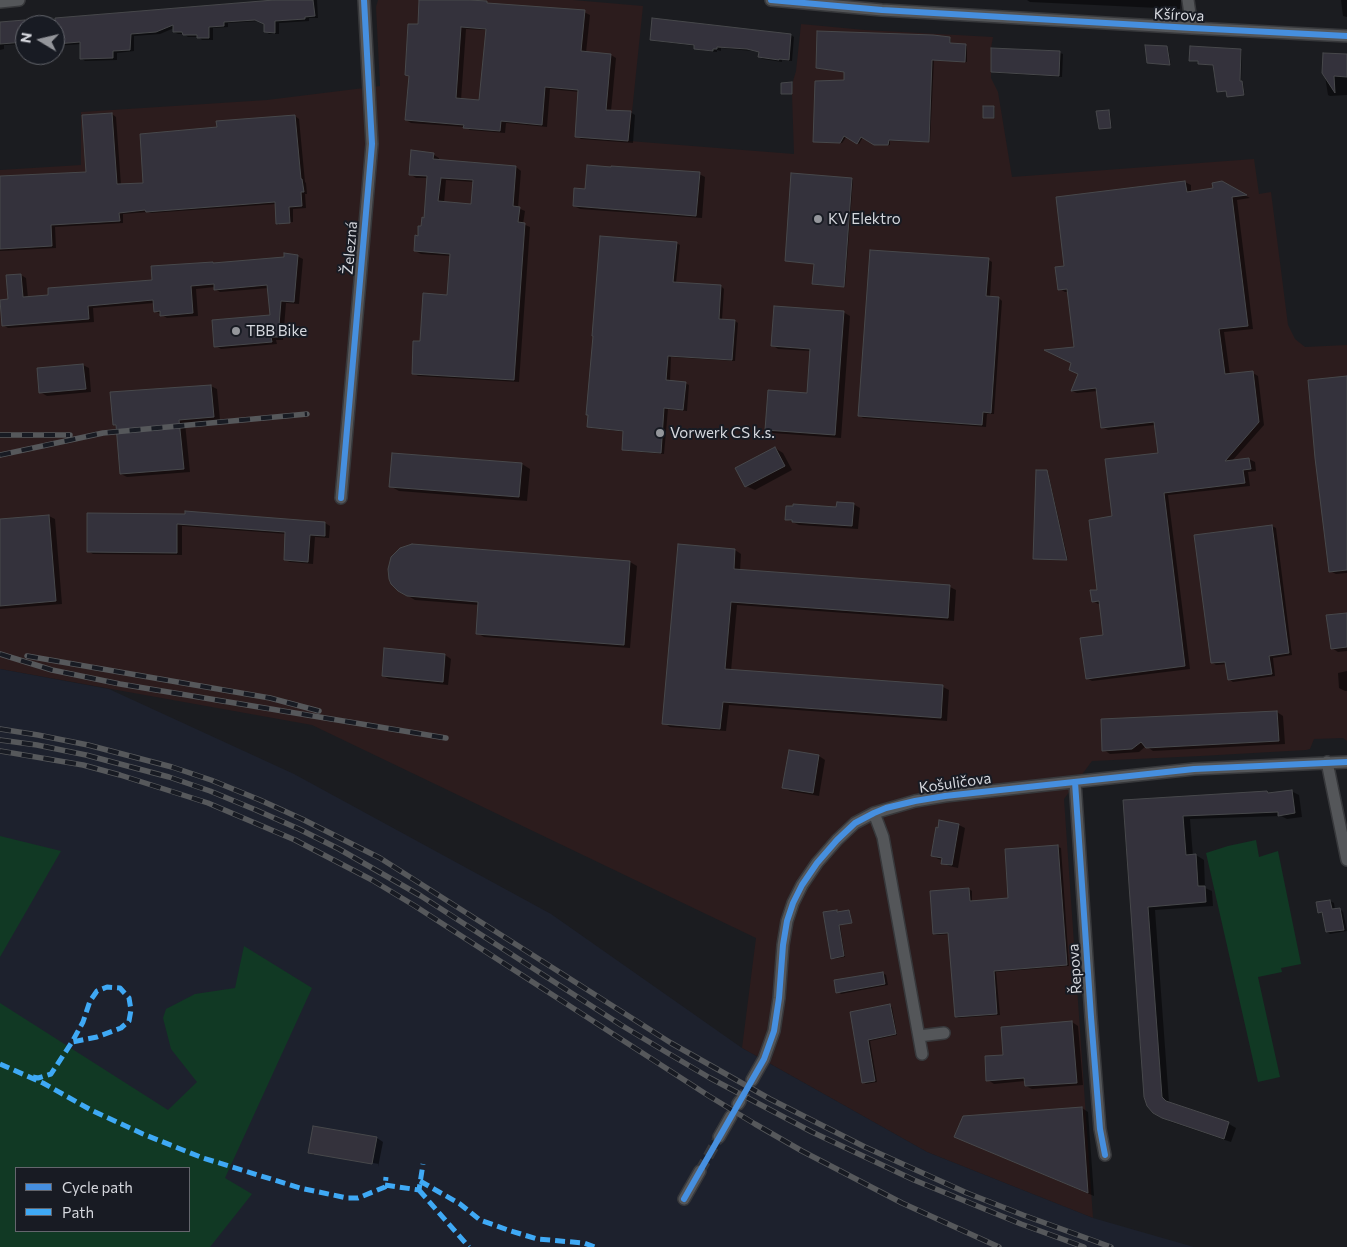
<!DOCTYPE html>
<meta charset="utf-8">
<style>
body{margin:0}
#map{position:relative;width:1347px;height:1247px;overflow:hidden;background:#1b1c20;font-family:Commissioner,sans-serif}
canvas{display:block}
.legend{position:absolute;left:15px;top:1167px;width:175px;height:65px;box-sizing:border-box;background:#181b23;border:1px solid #64666d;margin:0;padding:6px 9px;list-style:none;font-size:15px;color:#d5d7dd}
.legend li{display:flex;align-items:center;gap:10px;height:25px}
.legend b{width:25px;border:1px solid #64666d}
.north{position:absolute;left:15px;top:15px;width:50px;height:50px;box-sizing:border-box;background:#181b23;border:1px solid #64666d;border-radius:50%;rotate:279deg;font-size:14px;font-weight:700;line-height:20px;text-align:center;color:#d5d7dd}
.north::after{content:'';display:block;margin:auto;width:18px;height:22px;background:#94969b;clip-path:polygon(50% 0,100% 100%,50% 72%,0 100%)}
</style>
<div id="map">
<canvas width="1347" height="1247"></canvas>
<ul class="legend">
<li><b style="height:6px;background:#468fdf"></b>Cycle path</li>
<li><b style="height:6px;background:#3fa9f5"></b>Path</li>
</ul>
<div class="north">N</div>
</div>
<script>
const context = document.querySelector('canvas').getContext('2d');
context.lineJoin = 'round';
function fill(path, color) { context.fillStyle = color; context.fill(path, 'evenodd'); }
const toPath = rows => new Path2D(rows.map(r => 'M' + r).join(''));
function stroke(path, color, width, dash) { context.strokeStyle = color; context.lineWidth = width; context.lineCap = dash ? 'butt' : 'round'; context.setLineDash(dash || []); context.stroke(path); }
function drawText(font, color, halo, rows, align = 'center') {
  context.font = font + ' Commissioner,sans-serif'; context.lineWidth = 4; context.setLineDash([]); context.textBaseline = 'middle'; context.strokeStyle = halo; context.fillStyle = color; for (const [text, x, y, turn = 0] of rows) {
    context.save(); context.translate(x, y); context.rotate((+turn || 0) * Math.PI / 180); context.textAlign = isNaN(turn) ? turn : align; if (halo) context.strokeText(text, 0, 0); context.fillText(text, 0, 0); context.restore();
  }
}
fill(toPath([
 [378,0,573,0,643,6,629,141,794,154,792,94,793,81,796,71,801,24,865,30,993,37,991,48,991,78,998,92,1012,177,1254,159,1259,194,1271,192,1288,325,1295,339,1305,347,1347,345,1347,741,1343,738,1314,739,1310,749,1306,750,1201,756,1092,761,1064,799,1093,1218,927,1152,742,1048,756,938,312,725,0,669,0,170,81,165,81,112,267,100,380,86,376,7]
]), '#2c1c1d');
fill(toPath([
 [0,669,109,689,294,774,551,914,742,1048,927,1152,1093,1218,1194,1247,110,1247,189,1231,189,1168,16,1168,0,1174]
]), '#1d212d');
fill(toPath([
 [0,836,61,851,0,957],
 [1256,840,1259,857,1278,851,1301,964,1281,968,1282,972,1258,977,1280,1077,1258,1082,1206,853,1228,846],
 [244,946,312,988,225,1178,252,1194,210,1247,0,1247,0,1003,168,1110,197,1082,171,1049,163,1018,166,1009,195,994,235,988],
 [189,1168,189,1231,16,1231,16,1168]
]), '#113924');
fill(toPath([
 [290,0,317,0,318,18,309,18,309,21,279,23,279,34,269,34,265,31,265,24,261,21,228,23,228,27,213,28,213,40,202,40,199,37,188,37,184,34,178,34,174,32,174,28,160,34,134,36,134,51,117,53,117,60,85,61,81,58,81,44,55,46,55,25,25,25,25,44,4,45,4,49,0,50,0,24],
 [421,0,448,0,584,12,590,15,586,53,611,55,616,58,611,111,630,112,635,115,633,143,581,139,576,136,580,92,550,89,547,127,506,123,505,133,470,130,465,127,411,123,406,120,410,77,406,75,420,26],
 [466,29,487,30,480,102,461,100],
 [1027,0,1181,0,1180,9,1030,2],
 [1341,0,1347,0,1347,17,1343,16],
 [791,35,794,37,792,61,782,60,782,62,763,59,759,57,760,52,752,51,721,48,721,51,717,50,717,52,699,50,695,48,695,46,655,41,652,39],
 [949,38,951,39,951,44,967,46,967,62,934,60,930,142,890,141,890,145,876,145,863,137,859,144,847,136,842,143,816,142,845,81,845,72,817,68],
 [1167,47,1168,48,1171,65,1149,62],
 [993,50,1060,53,1063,54,1062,77,995,73,992,71],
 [1241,50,1242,51,1241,82,1243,83,1245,95,1229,97,1228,96,1227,91,1218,92,1214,65,1201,64,1199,63,1199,61,1192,61],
 [1347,56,1347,95,1330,96,1328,95,1325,76],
 [994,107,995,108,995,118,984,118],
 [1108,111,1110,112,1112,128,1101,129,1100,128],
 [112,114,116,117,121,185,145,184,218,129,217,122,295,116,299,119,305,182,306,183,307,194,305,194,306,208,293,209,293,222,279,223,279,225,277,224,276,204,151,213,148,212,123,214,123,223,55,227,56,248,0,251,0,178,87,173],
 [434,155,439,158,439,161,516,167,521,171,518,208,525,211,523,224,530,227,519,382,418,376,413,373,421,343,449,296,451,256,421,254,415,251,426,219,428,178,416,178,410,174],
 [446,180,474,182,473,205,444,203],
 [699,174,705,177,702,218,580,209,574,206,586,190],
 [852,179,853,180,845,287,815,285,813,284,815,264,786,261],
 [1185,182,1191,185,1191,192,1214,189,1222,183,1250,198,1237,200,1253,329,1224,332,1230,375,1253,373,1258,376,1264,425,1232,461,1249,459,1255,462,1256,471,1248,472,1250,486,1168,495,1190,669,1092,681,1087,678,1105,636,1101,604,1098,604,1093,601,1099,591,1113,518,1159,454,1155,425,1108,430,1102,427,1098,391,1077,393,1072,391,1079,374,1069,292,1065,292,1060,289,1065,267],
 [676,243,680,245,676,283,721,286,724,289,722,320,735,321,738,323,735,361,671,357,670,382,685,383,689,385,687,411,668,409,664,454,627,451,624,449,625,432,592,428,588,426],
 [297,256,303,259,299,304,286,303,283,340,276,340,277,344,221,349,216,346,271,316,269,288,220,292,215,289,215,287,196,289,198,316,167,318,155,311,155,303,93,308,94,322,8,328,3,325,9,300,21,275,26,278,28,298,153,281,214,264],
 [989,260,992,262,990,298,999,298,1002,301,994,414,987,414,986,427,863,418,860,416],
 [843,312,850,316,841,438,773,433,767,429,808,394,811,351,778,349,772,345],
 [83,365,89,368,91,392,47,396,40,392],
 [1347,377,1347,573,1336,574,1330,571],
 [211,386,217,389,220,420,185,423,190,472,127,477,121,474,117,427,114,425,111,394],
 [775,448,783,453,792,470,755,490,746,486],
 [522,464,530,469,527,501,399,491,390,486],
 [1046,471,1048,472,1068,560,1034,558],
 [853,504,860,508,858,529,799,525,786,519,838,509],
 [89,514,325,523,330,526,329,538,315,537,313,564,290,562,285,560,287,534,182,526,182,555,93,554,88,551],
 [49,516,55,519,62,604,0,609,0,520],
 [1272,526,1276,528,1292,655,1273,658,1275,676,1233,682,1229,679,1227,664,1216,665,1213,663,1196,536],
 [412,545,630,562,637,566,630,648,484,637,477,633,479,605,415,600,398,590],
 [735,550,741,554,740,571,950,587,956,590,954,621,737,605,731,671,943,687,949,690,947,721,729,705,726,731,670,727,664,723],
 [1347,614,1347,651,1338,652,1332,648],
 [385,649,445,655,451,659,448,685,389,679,383,676],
 [1347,671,1347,691,1345,691,1339,688,1338,673],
 [1277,712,1283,716,1285,744,1153,751,1146,746,1139,752,1110,754,1104,750],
 [819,756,825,760,819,796,790,791,783,787],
 [1291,791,1299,795,1302,817,1287,819,1281,816,1190,819,1193,856,1196,855,1204,860,1205,888,1212,891,1213,906,1155,910,1169,1102,1171,1104,1229,1124,1236,1128,1231,1142,1171,1122,1162,1117,1125,801,1267,792,1271,794],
 [959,825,965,828,958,868,949,866,943,863,943,860,938,859,932,855],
 [1058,847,1061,848,1069,966,996,972,1000,1015,958,1018,956,1016,950,934,937,935,934,934,931,892,969,889,972,891,972,902,1010,899],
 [1330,901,1334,903,1335,910,1340,909,1343,912,1347,931,1330,934,1327,932,1323,914,1319,912],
 [836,911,850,912,852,923,840,925,845,957,834,959,832,958],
 [883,973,886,975,888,985,841,994,838,992],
 [890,1006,892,1007,897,1035,870,1041,877,1082,866,1084,863,1082,851,1013],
 [1072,1022,1078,1026,1083,1085,1032,1089,1026,1086,1025,1081,994,1084,988,1080,1005,1056],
 [1082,1108,1088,1112,1094,1196,962,1140],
 [377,1138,383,1142,378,1167,315,1156,378,1167,379,1164,314,1153,314,1155,309,1153]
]), '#0007');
const building = toPath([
 [274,0,313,0,315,16,305,17,305,19,275,21,275,33,264,32,264,24,255,20,224,22,224,26,209,27,209,38,197,38,197,35,183,35,182,32,173,32,173,25,156,32,131,34,130,50,113,51,113,58,80,59,80,42,56,44,56,40,55,40,55,18,274,0],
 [419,0,469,0,487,1,487,3,585,10,581,51,611,54,606,110,631,111,628,141,575,137,578,90,545,87,542,125,501,121,500,131,463,128,464,125,405,120,409,76,405,75,408,24,418,24,419,0],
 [461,27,486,29,479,100,456,98,461,27],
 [652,18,791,34,789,60,779,59,779,60,758,57,759,52,747,49,717,47,717,49,713,49,713,51,694,49,694,45,650,40,652,18],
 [25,20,25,42,0,44,0,22,25,20],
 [817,31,933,35,950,37,950,43,966,44,965,62,932,60,929,142,889,140,888,145,874,145,861,137,857,144,844,136,840,143,813,142,815,81,844,80,844,72,816,68,817,31],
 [1145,45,1167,46,1170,65,1147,63,1145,45],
 [1190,46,1241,49,1240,81,1242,81,1244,95,1227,97,1226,91,1217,92,1213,65,1198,64,1198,61,1189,61,1190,46],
 [991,48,1060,51,1059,76,991,72,991,48],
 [1323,53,1347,54,1347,77,1334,76,1335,93,1322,73,1323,53],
 [792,82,792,94,781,94,781,83,792,82],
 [983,106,994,106,994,118,983,118,983,106],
 [1109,110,1111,128,1099,129,1096,111,1109,110],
 [112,113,117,184,143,183,140,134,217,127,216,121,295,115,301,179,302,179,304,192,301,192,302,206,289,207,290,223,276,224,275,202,146,212,145,210,119,213,120,221,51,225,52,246,0,249,0,176,86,172,82,115,112,113],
 [411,150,434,153,433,159,516,166,513,206,520,207,518,222,525,223,514,380,412,374,413,341,420,341,423,293,447,295,450,254,414,251,415,235,418,236,418,226,421,226,422,217,424,218,427,176,409,175,411,150],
 [441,178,473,180,471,204,438,201,441,178],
 [587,165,611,167,611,166,700,172,696,216,573,206,574,188,585,189,587,165],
 [791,173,852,178,844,287,812,284,814,264,785,261,791,173],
 [1185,181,1187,192,1213,188,1212,183,1222,181,1247,195,1232,197,1248,326,1219,329,1225,374,1253,371,1259,422,1225,461,1249,458,1251,469,1243,470,1245,483,1164,493,1185,666,1086,679,1080,638,1103,635,1099,601,1092,602,1090,590,1097,590,1089,520,1112,516,1105,459,1158,453,1154,422,1101,428,1096,388,1071,391,1078,374,1069,370,1071,363,1044,350,1074,347,1067,289,1058,290,1055,267,1064,266,1056,197,1185,181],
 [600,236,677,242,673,282,721,285,719,319,735,320,732,360,668,356,666,380,686,382,683,410,664,408,661,453,622,450,623,431,587,427,588,415,586,415,593,336,592,336,600,236],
 [870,250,989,258,986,296,999,297,991,413,983,412,982,425,858,416,870,250],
 [284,253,298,255,294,302,281,301,278,337,271,337,272,342,214,347,212,320,270,315,267,285,214,290,214,284,191,286,193,313,160,316,160,311,154,312,153,300,88,306,89,319,2,326,0,300,8,299,6,275,21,274,23,297,48,295,48,288,152,280,151,266,213,262,213,263,284,257,284,253],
 [774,306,844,311,835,435,765,430,768,390,807,393,810,349,771,346,774,306],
 [83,364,86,389,39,393,37,368,83,364],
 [1347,376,1347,570,1329,572,1315,458,1308,380,1347,376],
 [211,385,214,417,179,420,184,469,120,474,116,425,113,425,110,392,211,385],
 [775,447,785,466,745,487,735,468,775,447],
 [392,453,522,463,519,497,389,487,392,453],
 [1036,470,1047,470,1067,560,1033,559,1036,470],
 [837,502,854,503,852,526,792,522,792,520,785,520,786,506,793,506,793,504,836,507,837,502],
 [185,511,325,522,325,536,310,535,308,562,284,560,285,532,177,524,177,553,87,552,87,513,185,514,185,511],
 [49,515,56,601,0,606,0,519,49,515],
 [1272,525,1289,653,1269,656,1272,674,1228,680,1225,662,1211,663,1194,535,1272,525],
 [412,544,630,561,624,645,476,634,478,602,407,596,398,591,391,584,389,579,388,569,391,557,400,548,412,544],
 [678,544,735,549,734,569,950,585,948,618,731,602,725,669,943,685,941,718,723,702,720,729,662,724,678,544],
 [1347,613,1347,647,1331,649,1326,615,1347,613],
 [384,648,445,654,443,682,382,676,384,648],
 [1277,711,1279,741,1146,748,1141,742,1132,749,1102,751,1101,719,1277,711],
 [789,750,819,755,813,793,782,788,789,750],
 [1292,790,1295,813,1278,816,1278,812,1183,816,1186,855,1196,854,1198,886,1205,886,1206,902,1148,907,1162,1097,1166,1101,1229,1122,1224,1139,1162,1118,1153,1113,1147,1106,1144,1097,1123,800,1267,791,1268,793,1292,790],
 [939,820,959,824,952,865,941,864,942,858,931,856,936,827,938,828,939,820],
 [1058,845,1067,965,994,971,997,1014,955,1017,948,933,933,934,930,891,969,888,970,901,1008,898,1005,849,1058,845],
 [1330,900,1332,909,1340,908,1344,930,1326,932,1322,912,1318,913,1316,902,1330,900],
 [837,910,837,912,849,910,852,923,839,925,844,956,831,959,823,912,837,910],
 [883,972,885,984,836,993,834,980,883,972],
 [890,1004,896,1034,868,1040,875,1081,862,1083,850,1012,890,1004],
 [1072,1021,1077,1083,1025,1086,1024,1078,986,1081,985,1056,1003,1055,1001,1027,1072,1021],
 [1082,1107,1088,1193,954,1137,963,1116,1082,1107],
 [313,1126,377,1137,372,1164,308,1153,313,1126]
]);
fill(building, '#34323c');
stroke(building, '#47484b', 1);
stroke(toPath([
 [740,1101,752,1080],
 [700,1171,719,1137]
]), '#37383c', 11, [11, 5.5]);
const minor = toPath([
 [771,0,882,10,1192,28,1347,36],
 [1188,0,1192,28],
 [0,2,19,0],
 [341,498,372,144,364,0],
 [1327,762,1347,860],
 [1075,782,1091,1017,1100,1129,1105,1155],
 [874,813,883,837,922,1054],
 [919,1036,944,1033],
 [752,1080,764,1059,774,1031,779,998,783,945,787,921,793,903,802,885,817,863,837,840,855,823,874,813,915,801,945,796,1100,779,1194,769,1347,762],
 [738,1104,740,1101],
 [719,1137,731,1116],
 [684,1199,700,1171]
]);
stroke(minor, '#37383b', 14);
stroke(minor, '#545659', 11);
const rail = toPath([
 [0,435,70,435],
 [0,455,103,433,307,414],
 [0,654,52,670,120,684,446,738],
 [27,656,270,698,319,711],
 [0,729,38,735,88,745,172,767,211,780,260,800,302,819,380,858,671,1043,770,1099,865,1147,967,1193,1023,1215,1111,1247],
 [0,740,37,745,86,755,169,777,210,791,256,810,299,829,339,849,421,896,621,1025,666,1052,710,1078,812,1132,914,1180,1021,1224,1084,1247],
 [0,751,83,765,120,775,208,803,295,840,372,880,415,906,709,1096,755,1124,802,1151,902,1203,999,1247]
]);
stroke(rail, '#56585b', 5.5);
stroke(rail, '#181b23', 4, [11]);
stroke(toPath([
 [0,1064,43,1083,91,1110,143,1134,203,1158,300,1188,347,1198,358,1198,385,1187,386,1177],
 [33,1077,38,1078,51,1074,72,1042,83,1022,90,1001,97,991,107,987,120,988,129,998,131,1010,129,1021,121,1028,97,1037,72,1042],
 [420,1181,460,1204,480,1220,508,1230,537,1239,584,1243,595,1247],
 [385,1185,419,1190,423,1164],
 [419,1190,469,1247]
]), '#3fa9f5', 5, [10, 5]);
stroke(toPath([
 [771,0,882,10,1192,28,1347,36],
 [341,498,372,144,364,0],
 [1075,782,1091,1017,1100,1129,1105,1155],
 [684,1199,764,1059,774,1031,779,998,783,945,787,921,793,903,802,885,817,863,837,840,855,823,874,813,886,808,915,801,945,796,1194,769,1347,762]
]), '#468fdf', 6);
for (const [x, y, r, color] of [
 [818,219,5,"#94969b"],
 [236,331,5,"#94969b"],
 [660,433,5,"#94969b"]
]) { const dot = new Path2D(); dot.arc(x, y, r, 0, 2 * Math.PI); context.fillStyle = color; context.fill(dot); stroke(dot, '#181b23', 2); }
drawText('15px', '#d5d7dd', '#181b23', [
 ["Kšírova",1179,15,3],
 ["Železná",350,248,-85],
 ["Košuličova",955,783,-8],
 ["Řepova",1075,969,-94]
]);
drawText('15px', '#d5d7dd', '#181b23', [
 ["KV Elektro",828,219],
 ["TBB Bike",246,331],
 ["Vorwerk CS k.s.",670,433]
], 'left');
</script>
